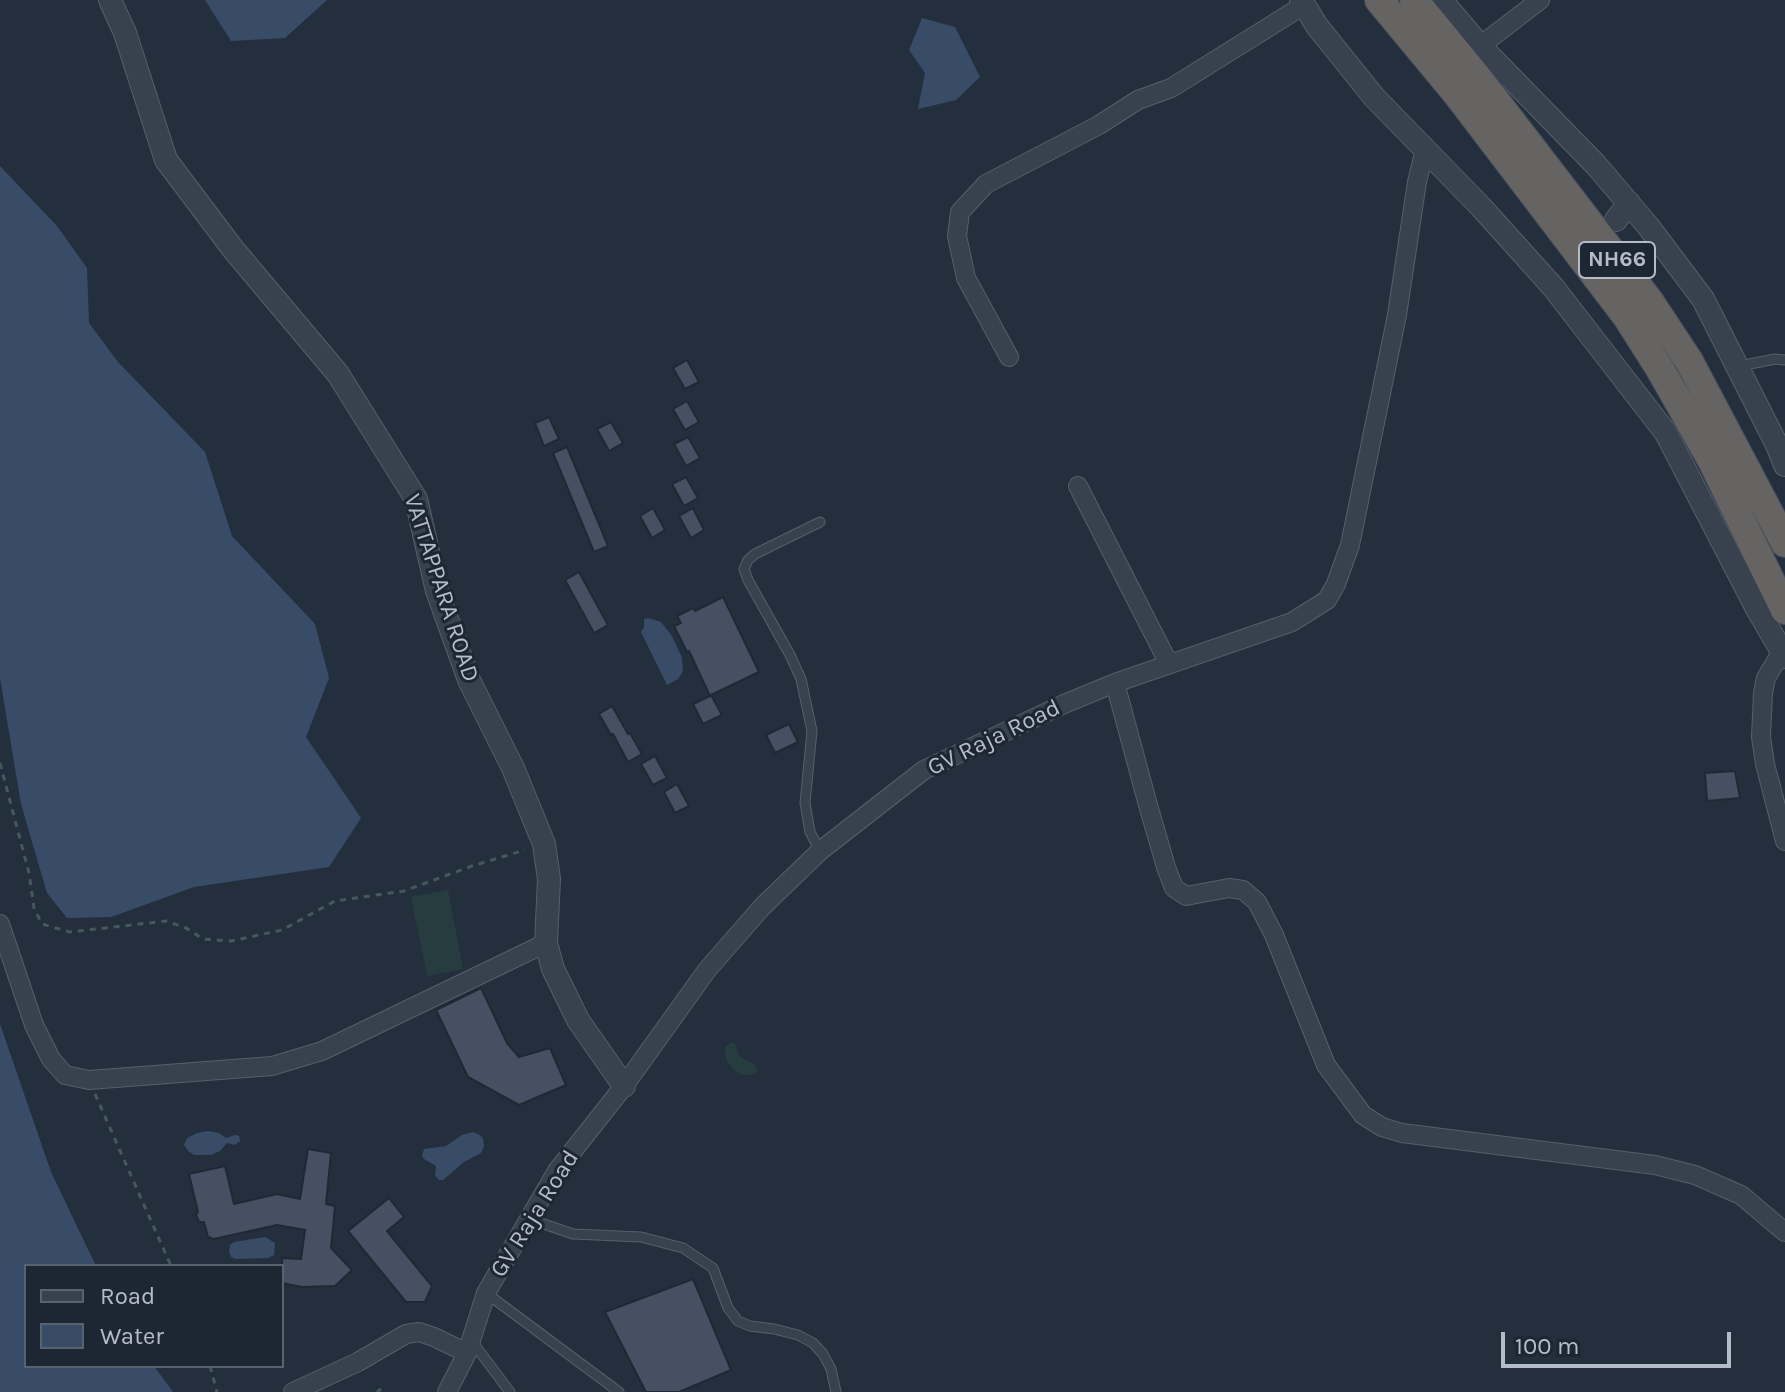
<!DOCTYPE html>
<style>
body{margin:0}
#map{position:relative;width:1785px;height:1392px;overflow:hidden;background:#242f3e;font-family:Karla,sans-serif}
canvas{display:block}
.legend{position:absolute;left:24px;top:1264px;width:260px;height:104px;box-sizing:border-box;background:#1d2633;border:2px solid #59626f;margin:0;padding:10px 14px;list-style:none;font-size:24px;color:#b4bcc9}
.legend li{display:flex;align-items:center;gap:16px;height:40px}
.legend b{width:40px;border:2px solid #59626f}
.scale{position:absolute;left:1501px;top:1332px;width:230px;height:36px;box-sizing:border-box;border:4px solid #b4bcc9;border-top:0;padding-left:10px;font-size:24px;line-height:28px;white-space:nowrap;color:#b4bcc9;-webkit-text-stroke:6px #1d2633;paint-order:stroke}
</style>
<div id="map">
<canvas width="1785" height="1392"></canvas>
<ul class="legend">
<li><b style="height:10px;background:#38414e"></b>Road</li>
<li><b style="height:22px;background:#394c67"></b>Water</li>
</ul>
<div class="scale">100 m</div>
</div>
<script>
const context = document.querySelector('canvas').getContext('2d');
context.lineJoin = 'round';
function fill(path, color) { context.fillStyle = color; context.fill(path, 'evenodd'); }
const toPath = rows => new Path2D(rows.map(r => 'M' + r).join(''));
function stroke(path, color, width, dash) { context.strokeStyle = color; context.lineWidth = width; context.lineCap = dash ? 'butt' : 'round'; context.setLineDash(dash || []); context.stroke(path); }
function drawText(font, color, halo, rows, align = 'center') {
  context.font = font + ' Karla,sans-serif'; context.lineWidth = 6; context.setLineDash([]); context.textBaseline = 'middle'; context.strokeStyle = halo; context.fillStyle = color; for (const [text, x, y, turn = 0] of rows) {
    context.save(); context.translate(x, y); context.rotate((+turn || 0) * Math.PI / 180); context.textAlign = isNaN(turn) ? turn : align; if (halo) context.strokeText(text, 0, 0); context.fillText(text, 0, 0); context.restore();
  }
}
fill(toPath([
 [448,890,463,969,427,976,411,897],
 [730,1043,735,1043,738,1054,745,1060,752,1063,756,1066,757,1072,752,1075,743,1075,734,1070,727,1061,725,1053,725,1047]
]), '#263c3f');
fill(toPath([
 [205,0,327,0,285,38,231,41],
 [922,18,955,27,980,77,956,100,918,109,925,73,909,50],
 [0,166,57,226,87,268,89,323,118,362,205,452,232,536,315,624,329,678,306,737,361,818,329,867,194,887,111,917,67,918,47,893,21,804,0,678],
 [648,618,661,622,672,636,682,658,683,671,678,679,667,685,641,632,644,628,644,619],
 [0,1024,51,1172,96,1266,26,1266,26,1366,154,1366,173,1392,0,1392],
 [208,1131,219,1133,226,1138,235,1135,239,1136,240,1141,235,1145,227,1143,220,1151,211,1155,194,1155,188,1151,184,1145,187,1138,197,1133],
 [473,1132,480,1135,483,1139,484,1146,481,1153,464,1162,443,1180,439,1180,435,1175,436,1166,424,1159,422,1156,424,1149,446,1146,462,1135],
 [265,1237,275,1243,274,1255,268,1258,236,1259,231,1257,229,1251,230,1245,234,1242]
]), '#394c67');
const building = toPath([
 [687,360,699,382,685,389,673,368,687,360],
 [687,401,699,422,685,430,673,409,687,401],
 [549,417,559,439,544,446,535,423,549,417],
 [611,422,623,443,609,451,597,429,611,422],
 [688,437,700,458,686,466,674,444,688,437],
 [567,447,608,546,594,552,553,453,567,447],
 [686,477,698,498,684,506,672,484,686,477],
 [653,508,665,530,652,538,640,516,653,508],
 [693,508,704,530,691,538,679,516,693,508],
 [579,572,608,625,594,633,565,580,579,572],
 [723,597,759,672,711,695,722,715,703,724,693,704,710,696,689,651,687,652,674,626,681,623,677,616,693,608,695,611,723,597],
 [612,706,628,734,630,733,642,754,628,762,613,734,611,735,599,714,612,706],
 [789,724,798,742,775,753,766,735,789,724],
 [655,756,667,778,653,785,641,764,655,756],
 [1735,771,1740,798,1707,801,1705,773,1735,771],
 [677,784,689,806,675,813,664,792,677,784],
 [481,988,507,1043,519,1057,550,1048,566,1085,519,1105,468,1077,436,1010,481,988],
 [308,1149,331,1153,326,1204,335,1206,331,1248,352,1270,335,1286,302,1287,282,1283,282,1258,301,1259,305,1230,277,1225,214,1239,208,1237,204,1222,199,1222,196,1214,198,1212,189,1174,225,1166,234,1204,277,1194,300,1199,308,1149],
 [389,1198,404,1217,387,1231,432,1286,425,1302,406,1302,348,1231,389,1198],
 [693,1279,731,1370,679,1392,646,1392,605,1312,693,1279]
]);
fill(building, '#455162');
stroke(building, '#1f2835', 2);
const service = toPath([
 [1740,366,1775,359,1785,360],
 [820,522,755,554,748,560,744,569,748,580,790,655,801,679,812,731,805,803,810,832,820,851],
 [529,1219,573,1234,641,1237,683,1248,713,1268,728,1308,738,1321,750,1326,774,1329,798,1335,813,1343,823,1354,831,1369,836,1392],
 [486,1293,619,1392],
 [471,1340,510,1392]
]);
const minor = toPath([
 [1480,46,1540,0],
 [1009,357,966,278,957,236,960,212,986,184,1099,125,1138,100,1171,88,1304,5],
 [1078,486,1169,664],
 [1782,651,1766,678,1763,693,1761,737,1765,764,1785,841],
 [1115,683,1148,805,1166,867,1174,888,1186,896,1229,888,1243,890,1257,902,1274,935,1326,1065,1363,1115,1382,1127,1402,1133,1655,1165,1695,1175,1741,1195,1785,1232],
 [0,924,34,1025,51,1059,65,1075,89,1080,272,1066,322,1051,546,943],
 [293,1392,358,1362,406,1334,419,1332,434,1337,467,1353],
 [447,1392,467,1353,486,1293,557,1171,624,1086,707,970,762,907,820,851,924,770,1064,704,1115,683,1292,622,1327,600,1336,584,1350,545,1397,315,1417,182,1425,149]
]);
const tertiary = toPath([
 [110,0,125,33,166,160,233,249,338,374,416,499,437,591,469,680,513,768,544,844,549,879,546,943,553,969,578,1020,624,1086],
 [1301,0,1317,26,1374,97,1481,207,1553,287,1666,433,1756,607,1785,657],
 [1441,0,1480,46,1596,165,1648,226,1703,299,1777,445,1785,465],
 [1616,220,1629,203]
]);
const trunk = toPath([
 [1379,0,1457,94,1627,317,1660,369,1711,459,1785,610],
 [1414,0,1478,78,1650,302,1689,361,1785,543]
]);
stroke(service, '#565f6c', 11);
stroke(minor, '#565f6c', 20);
stroke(tertiary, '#565f6c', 24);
stroke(trunk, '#434c59', 30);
stroke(toPath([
 [0,763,29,873,34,908,42,924,70,932,166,921,186,928,203,939,231,941,282,930,335,901,404,891,472,866,525,850],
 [95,1094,171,1266],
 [210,1366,217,1392],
 [377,1392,381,1389]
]), '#44595c', 3, [6, 6]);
stroke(service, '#38414e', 9);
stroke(minor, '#38414e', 18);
stroke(tertiary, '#38414e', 22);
stroke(trunk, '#656462', 28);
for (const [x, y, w] of [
 [1617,260,76]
]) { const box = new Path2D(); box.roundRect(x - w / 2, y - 18, w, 36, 6); context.fillStyle = '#1d2633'; context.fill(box); stroke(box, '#b4bcc9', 2); }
drawText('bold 22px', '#b4bcc9', null, [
 ["NH66",1617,260]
]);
drawText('24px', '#b4bcc9', '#1d2633', [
 ["VATTAPPARA ROAD",441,588,72],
 ["GV Raja Road",994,738,-26],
 ["GV Raja Road",535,1214,-58]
]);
</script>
